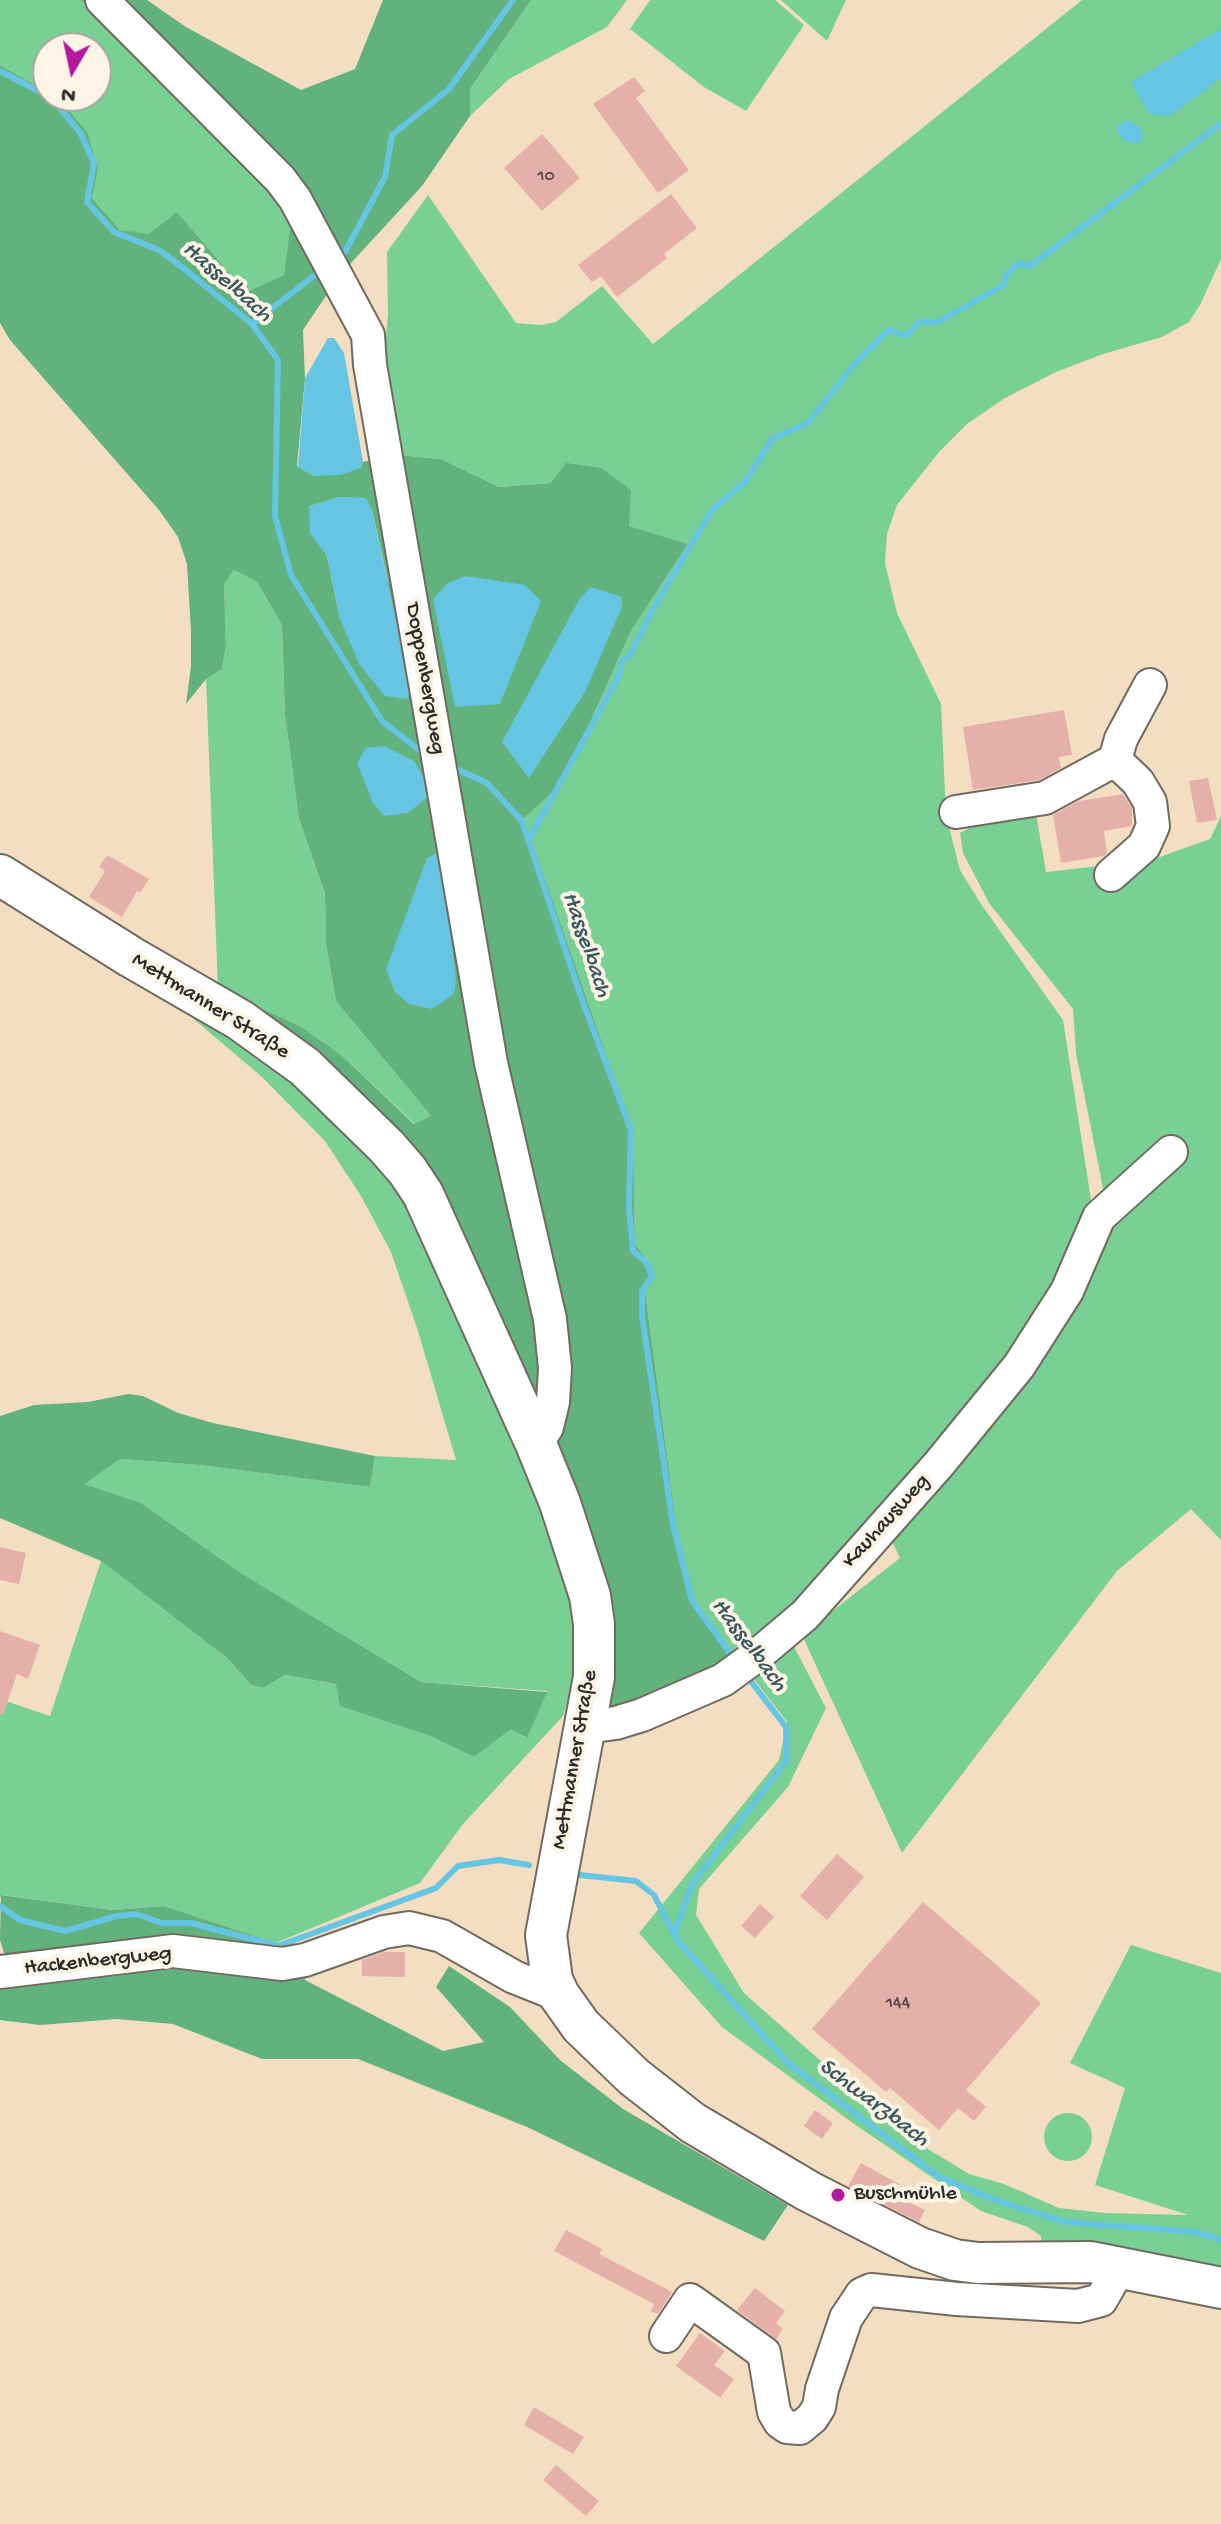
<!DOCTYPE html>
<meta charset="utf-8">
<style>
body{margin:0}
#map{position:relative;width:1221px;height:2524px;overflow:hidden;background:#f4dec1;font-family:"Gochi Hand",sans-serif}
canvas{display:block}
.north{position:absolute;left:32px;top:32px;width:80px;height:80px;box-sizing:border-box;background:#fcf5e5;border:2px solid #a8a49b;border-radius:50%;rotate:189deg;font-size:22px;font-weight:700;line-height:32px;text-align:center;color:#2b2b2b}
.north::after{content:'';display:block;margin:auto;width:28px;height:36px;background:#b5179e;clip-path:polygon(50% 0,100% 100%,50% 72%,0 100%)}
</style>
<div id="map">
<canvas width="1221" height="2524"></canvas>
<div class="north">N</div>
</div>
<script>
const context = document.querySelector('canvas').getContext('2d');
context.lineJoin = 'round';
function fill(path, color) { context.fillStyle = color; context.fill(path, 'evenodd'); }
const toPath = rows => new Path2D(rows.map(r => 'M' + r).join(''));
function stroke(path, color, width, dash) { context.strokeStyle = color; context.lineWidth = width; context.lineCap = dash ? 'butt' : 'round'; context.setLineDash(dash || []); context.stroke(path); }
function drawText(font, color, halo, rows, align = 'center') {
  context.font = font + ' "Gochi Hand",sans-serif'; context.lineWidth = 8; context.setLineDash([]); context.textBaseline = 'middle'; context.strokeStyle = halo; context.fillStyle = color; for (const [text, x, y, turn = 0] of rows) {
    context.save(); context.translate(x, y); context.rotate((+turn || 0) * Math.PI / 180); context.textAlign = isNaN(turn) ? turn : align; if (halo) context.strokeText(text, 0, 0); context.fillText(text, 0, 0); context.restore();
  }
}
fill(toPath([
 [0,0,80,0,295,199,284,275,246,292,177,212,149,235,120,230,92,198,98,170,60,99,55,96,96,96,96,48,48,48,48,92,0,65],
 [531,0,627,0,607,27,509,79,470,116,470,89],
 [650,0,775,0,804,25,746,111,704,87,630,29],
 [781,0,846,0,827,41],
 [1082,0,1221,0,1221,259,1200,305,1189,322,1162,337,1103,354,1056,372,1005,398,967,424,939,452,897,505,887,534,885,563,897,613,941,704,946,815,960,870,981,904,1063,1020,1091,1200,1091,1215,1038,1324,849,1556,739,1660,713,1629,695,1600,677,1530,645,1291,652,1266,635,1244,633,1131,524,818,563,783,631,631,688,544,628,526,551,483,499,487,441,459,398,455,382,381,388,314,387,252,428,195,516,323,542,325,556,322,602,286,653,344],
 [234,570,257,582,282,625,285,715,299,819,325,895,326,944,336,1001,431,1116,415,1124,340,1054,300,1026,218,989,206,679,222,669,226,645,224,584],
 [1036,814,1046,872,1107,865,1129,868,1210,839,1221,816,1221,1540,1191,1509,1117,1571,902,1853,802,1635,900,1558,887,1531,970,1441,1104,1193,1076,1053,1073,1009,989,903,963,853,960,833,984,820],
 [149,981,282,1068,405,1189,542,1500,580,1621,571,1690,563,1716,463,1824,420,1883,276,1943,164,1906,113,1910,2,1895,0,1898,0,1699,50,1716,101,1561,227,1658,251,1685,263,1688,285,1675,336,1684,474,1757,511,1728,526,1738,547,1691,421,1682,241,1573,141,1503,85,1484,120,1459,200,1465,370,1487,375,1456,456,1460,418,1331,391,1252,361,1196,325,1141,262,1077],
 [791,1641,826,1708,788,1787,699,1889,696,1915,744,1993,902,2133,969,2174,1004,2184,1059,2208,1105,2213,1188,2215,1095,2185,1125,2088,1070,2063,1131,1945,1221,1973,1221,2282,1042,2255,1041,2236,1028,2227,981,2211,850,2121,722,2027,639,1933,779,1760,787,1722,750,1674],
 '1044 2137a24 24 0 1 1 48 0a24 24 0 1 1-48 0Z'
]), '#79d095');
fill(toPath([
 [80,0,147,0,186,27,301,90,355,69,383,0,531,0,470,89,470,116,422,186,340,275,303,330,305,378,297,466,314,476,360,468,363,462,398,455,441,459,499,487,551,483,566,463,601,468,631,490,629,526,688,544,631,631,563,783,524,818,633,1131,635,1244,652,1266,645,1291,677,1530,695,1600,713,1629,739,1660,656,1700,611,1708,605,1700,438,1195,218,989,300,1026,340,1054,414,1124,431,1116,336,1001,326,944,325,894,299,819,285,715,282,625,257,582,234,570,224,584,226,645,222,669,206,679,186,704,191,666,191,631,187,564,178,537,159,510,10,340,0,323,0,65,48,92,48,96,60,99,88,134,98,170,92,198,120,230,149,234,177,212,246,292,284,275,294,199],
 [340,497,366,499,372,510,388,581,340,619,327,556,310,506],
 [128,1394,143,1396,178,1413,213,1423,375,1456,370,1487,200,1465,120,1459,85,1484,141,1503,241,1573,421,1682,547,1692,527,1738,511,1729,474,1757,431,1736,340,1706,336,1684,285,1675,263,1688,251,1685,227,1658,101,1561,0,1518,0,1416,34,1405,88,1402],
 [1,1895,113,1910,164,1906,276,1943,315,1952,305,1980,443,2051,484,2042,436,1987,449,1966,510,2007,560,2060,623,2109,788,2205,764,2241,527,2127,358,2059,262,2059,173,2024,117,2019,40,2025,0,2020,0,1969,9,1969,0,1940]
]), '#62b27e');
fill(toPath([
 [1221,29,1221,78,1173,114,1166,116,1149,114,1131,82],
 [1126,120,1140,127,1143,137,1139,143,1128,143,1119,135,1117,127],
 [328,338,334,338,344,353,363,462,360,468,341,475,314,476,298,467,305,378],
 [340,497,366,498,372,510,411,688,407,699,385,696,359,664,340,619,327,556,310,533,309,506],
 [465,576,525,585,541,601,500,704,455,707,433,599,448,583],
 [591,587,622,597,622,607,585,692,529,778,502,742,580,598],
 [384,746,414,761,429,786,430,795,408,813,384,816,373,803,357,763,366,748],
 [435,854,440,855,449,888,449,919,456,980,454,994,432,1009,409,1004,395,992,386,969,427,858]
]), '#65c5e3');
stroke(toPath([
 [0,71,52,98,81,134,94,163,87,202,114,232,159,250,182,267,252,324,278,360,275,516,291,575,382,721,427,756],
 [345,252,385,177,392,135,449,89,513,0],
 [252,324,320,271],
 [452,767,487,783,522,821,581,997,631,1130,629,1207,633,1251,646,1262,652,1276,642,1291,642,1316,673,1525,692,1601,735,1660],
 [528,841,619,676,621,662,630,656,653,609,712,510,745,482,772,439,808,423,858,360,889,330,906,336,919,322,938,322,1004,285,1006,275,1019,263,1030,266,1221,124],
 [580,1875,636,1881,654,1895,677,1940,788,2063,939,2177,998,2201,1065,2222,1195,2232,1221,2240],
 [0,1906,20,1920,65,1931,117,1916,136,1914,162,1923,191,1923,278,1946,436,1888,458,1866,499,1860,529,1865],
 [674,1935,692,1884,787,1760,786,1727,746,1675]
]), '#65c5e3', 6);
fill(toPath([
 [634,77,645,91,636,98,689,170,658,193,593,104],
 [542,134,580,178,542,211,504,168],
 [671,194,697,228,664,254,667,258,617,297,601,276,592,282,578,265],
 [1064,710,1072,755,1059,757,1061,768,1039,780,973,790,963,727],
 [1208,778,1217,820,1197,823,1189,781],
 [1123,794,1132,808,1132,826,1104,831,1107,853,1104,856,1061,863,1053,815,1079,801],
 [107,855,149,879,140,893,137,891,122,917,89,897,105,871,99,867],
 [0,1547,26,1553,19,1584,0,1580],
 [0,1631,40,1645,28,1679,17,1674,3,1715,0,1714],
 [837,1854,864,1877,827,1920,800,1896],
 [923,1902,1041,2003,966,2090,986,2107,974,2121,958,2108,939,2130,890,2088,886,2092,812,2029],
 [760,1904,774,1917,755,1938,741,1926],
 [384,1952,405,1952,405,1977,362,1976,362,1960],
 [815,2110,833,2123,822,2139,804,2126],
 [861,2163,899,2184,893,2195,925,2210,919,2222,848,2186],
 [566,2230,602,2249,599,2254,672,2292,658,2314,651,2311,654,2304,554,2251],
 [755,2288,785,2311,776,2323,783,2329,776,2339,737,2310],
 [700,2333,725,2351,714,2365,734,2379,720,2398,676,2366],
 [534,2407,584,2437,573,2454,524,2425],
 [556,2465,599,2501,586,2516,543,2480]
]), '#e5b0a9');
const minor = toPath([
 [102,0,280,179,295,199,368,335,370,365,491,1063,550,1319,555,1368,553,1402,547,1427,536,1444],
 [956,812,1045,798,1115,760,1121,739,1150,685],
 [1111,875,1144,846,1153,826,1150,802,1138,782,1115,760],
 [586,1727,616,1723,642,1715,723,1680,760,1653,805,1615,939,1464,1019,1366,1067,1291,1099,1217,1171,1152],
 [0,1972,173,1951,282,1964,305,1960,384,1932,409,1928,442,1936,514,1977,559,1995],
 [666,2336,690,2300,764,2353,774,2412,780,2422,787,2427,800,2428,812,2418,819,2407,822,2389,846,2318,862,2294,871,2290,957,2299,1078,2306,1101,2300,1120,2267]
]);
const major = toPath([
 [0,875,131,957,240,1020,305,1067,386,1146,407,1170,423,1194,536,1444,560,1503,590,1596,594,1624,594,1677,546,1935,552,1980,559,1995,581,2026,634,2077,693,2123,808,2191,920,2248,955,2260,978,2263,1091,2262,1221,2288]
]);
stroke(minor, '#716a60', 36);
stroke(major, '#716a60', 44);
stroke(minor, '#fff', 32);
stroke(major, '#fff', 40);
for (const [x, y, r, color] of [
 [838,2195,8,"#b5179e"]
]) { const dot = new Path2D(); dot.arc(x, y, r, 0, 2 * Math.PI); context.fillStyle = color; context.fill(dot); stroke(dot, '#fcf5e5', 3); }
drawText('18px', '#5a4c4a', null, [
 ["10",546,177],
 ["144",898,2004]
]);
drawText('22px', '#2b2b2b', '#fcf5e5', [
 ["Doppenbergweg",424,679,80],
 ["Mettmanner Straße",210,1007,32],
 ["Kauhausweg",887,1522,-48],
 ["Mettmanner Straße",576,1760,-80],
 ["Hackenbergweg",98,1962,-6]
]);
drawText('22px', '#2b2b2b', '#fcf5e5', [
 ["Buschmühle",854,2195]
], 'left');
drawText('italic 24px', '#3c5962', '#fcf5e5', [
 ["Hasselbach",226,283,41],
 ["Hasselbach",585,945,71],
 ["Hasselbach",748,1646,53],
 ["Schwarzbach",873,2104,37]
]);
</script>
